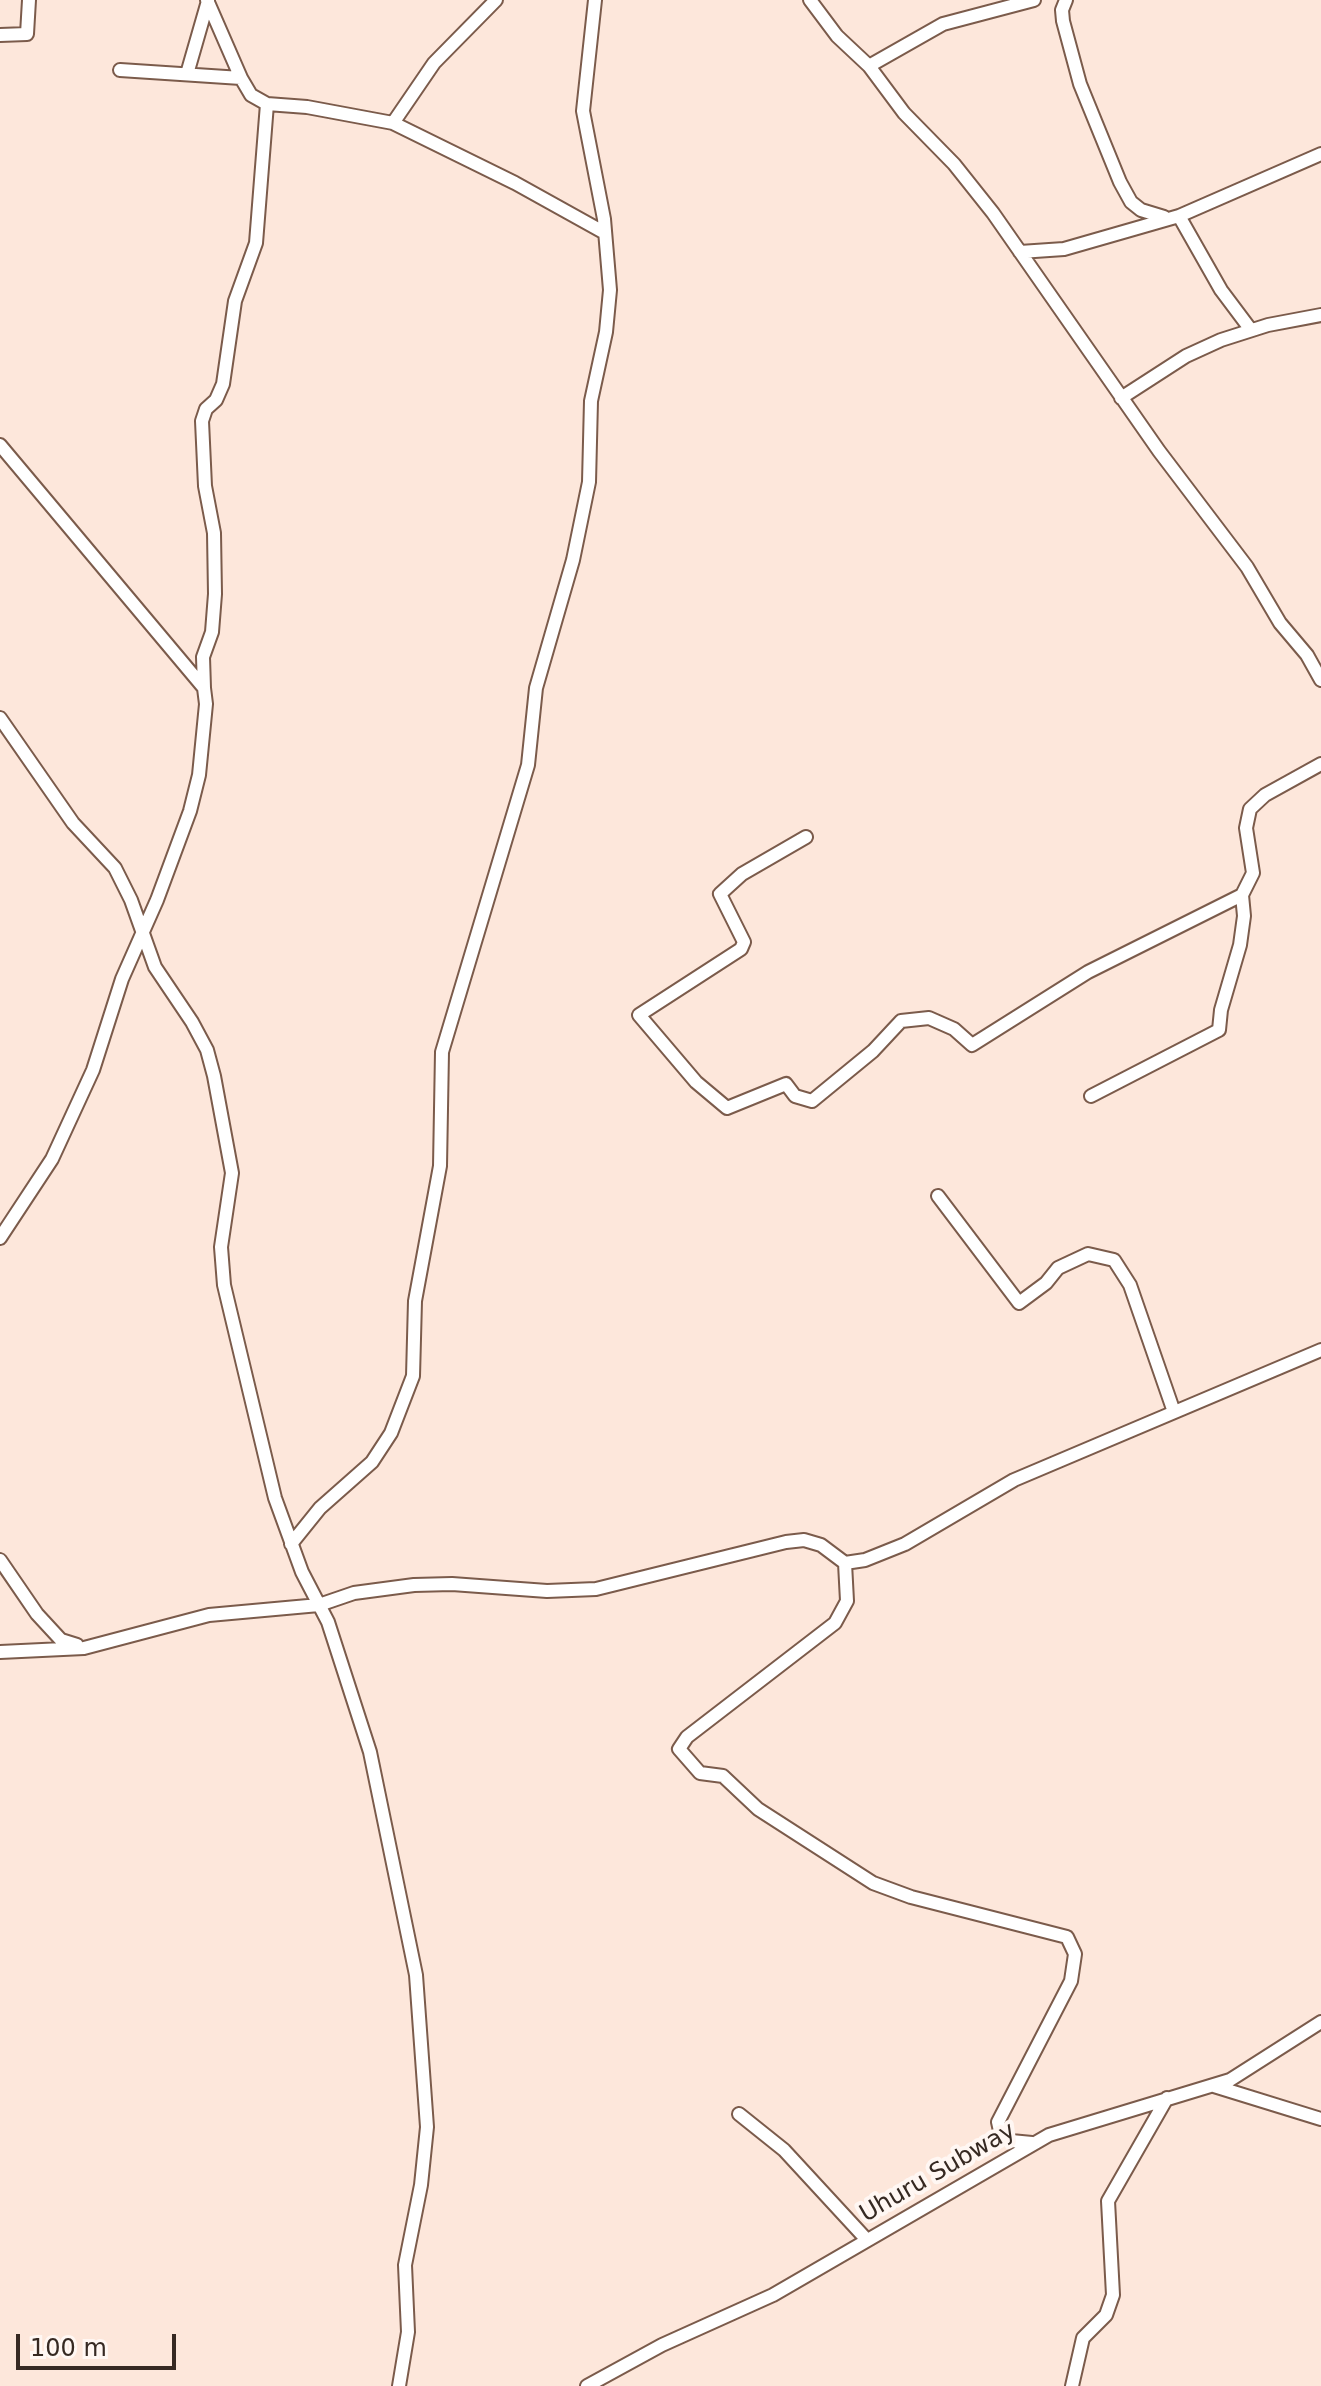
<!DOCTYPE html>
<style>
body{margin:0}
#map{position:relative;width:1321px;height:2386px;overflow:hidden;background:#fde7db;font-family:"DejaVu Sans",sans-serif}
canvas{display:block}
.scale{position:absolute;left:16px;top:2334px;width:160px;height:36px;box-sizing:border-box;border:4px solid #362922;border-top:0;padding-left:10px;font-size:24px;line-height:28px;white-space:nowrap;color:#362922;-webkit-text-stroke:6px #fff7f3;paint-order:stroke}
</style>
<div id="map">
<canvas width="1321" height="2386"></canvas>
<div class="scale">100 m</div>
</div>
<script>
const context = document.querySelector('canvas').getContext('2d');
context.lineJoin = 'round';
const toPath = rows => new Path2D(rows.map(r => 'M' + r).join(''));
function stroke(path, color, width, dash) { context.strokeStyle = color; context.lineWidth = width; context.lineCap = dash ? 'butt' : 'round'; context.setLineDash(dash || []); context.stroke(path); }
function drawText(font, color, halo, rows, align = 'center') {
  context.font = font + ' "DejaVu Sans",sans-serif'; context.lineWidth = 8; context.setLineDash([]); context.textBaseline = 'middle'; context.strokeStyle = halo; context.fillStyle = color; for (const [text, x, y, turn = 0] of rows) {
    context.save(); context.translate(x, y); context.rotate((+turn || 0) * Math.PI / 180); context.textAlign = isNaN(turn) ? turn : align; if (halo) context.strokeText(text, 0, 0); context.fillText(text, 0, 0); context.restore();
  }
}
const minor = toPath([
 [207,0,241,78],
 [810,0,837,36,869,66,904,113,954,164,993,213,1159,451,1247,567,1280,623,1307,655,1321,680],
 [1066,0,1062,10,1063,21,1080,84,1120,182,1131,202,1141,210,1164,217],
 [0,35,27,34,29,0],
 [869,66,943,24,1034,0],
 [120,70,241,78,251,95,267,104,307,107,393,123,515,183,605,233],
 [187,74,208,1],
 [393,123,434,63,496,0],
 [1179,216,1221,290,1251,330],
 [1020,252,1064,249,1179,216,1321,154],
 [1121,398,1186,356,1221,340,1268,325,1321,315],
 [0,445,204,688,206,704,199,775,190,811,157,900,122,979,93,1070,52,1159,0,1238],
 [204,688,203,657,212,632,215,594,214,533,205,486,202,421,206,409,216,400,223,384,235,301,256,243,267,104],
 [0,718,73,823,115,868,131,900,155,967,192,1022,207,1050,214,1076,232,1173,221,1247,224,1285,275,1498,302,1572,328,1622,370,1752,416,1975,427,2127,421,2185,405,2265,408,2332,399,2386],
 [806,837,742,874,720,894,744,942,741,949,639,1015,696,1082,727,1108,786,1084,795,1096,812,1101,873,1051,901,1021,929,1018,954,1029,972,1045,1088,972,1242,895],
 [1091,1096,1219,1030,1221,1010,1240,945,1244,916,1242,895,1253,873,1246,828,1250,809,1265,795,1321,764],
 [938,1196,1019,1303,1046,1283,1058,1268,1088,1254,1114,1260,1130,1285,1174,1412],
 [291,1544,320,1508,372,1462,391,1433,413,1376,415,1301,440,1166,442,1052,528,765,536,688,573,560,589,482,591,401,606,332,610,290,604,219,583,111,595,0],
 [0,1560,37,1614,61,1640,77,1645],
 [845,1563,847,1601,835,1623,687,1737,679,1749,700,1773,723,1776,758,1809,873,1883,911,1897,1067,1937,1075,1954,1071,1981,998,2122,1000,2131,1011,2141,1032,2143],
 [0,1652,84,1648,209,1615,319,1605,354,1593,414,1585,452,1584,547,1591,596,1589,786,1542,804,1540,821,1545,845,1563,865,1560,905,1544,1014,1480,1321,1350],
 [1214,2086,1321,2119],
 [739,2114,784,2150,867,2240],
 [587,2386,662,2345,773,2295,1049,2135,1230,2080,1321,2022],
 [1072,2386,1083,2338,1106,2315,1113,2295,1108,2201,1167,2098]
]);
stroke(minor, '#7b5b4b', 16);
stroke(minor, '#fff', 12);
drawText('24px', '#362922', '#fff7f3', [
 ["Uhuru Subway",938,2173,-30]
]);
</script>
